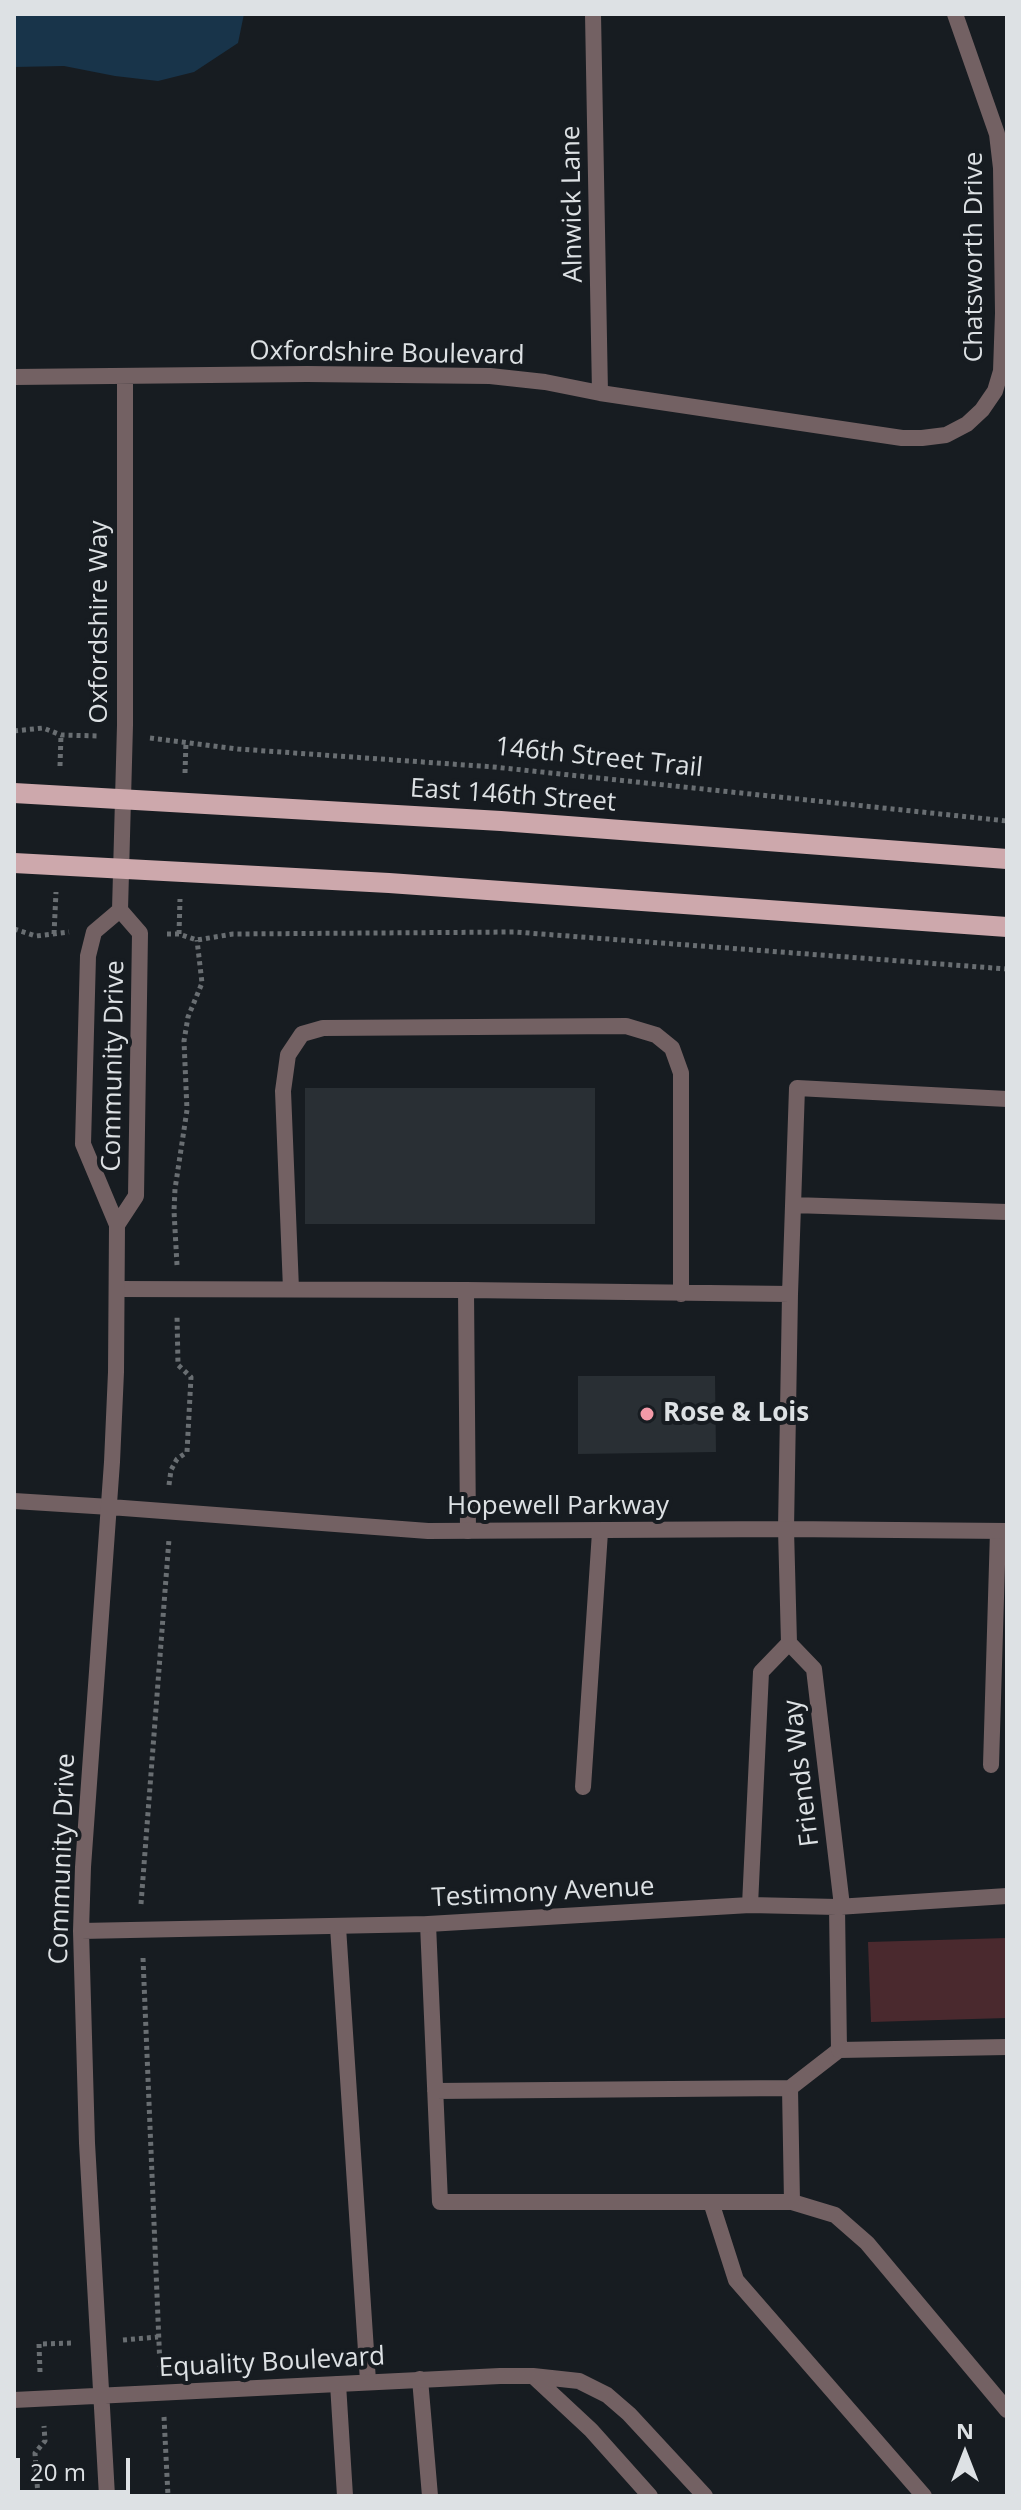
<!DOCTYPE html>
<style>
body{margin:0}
#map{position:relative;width:1021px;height:2510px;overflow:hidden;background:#171c21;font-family:"Open Sans",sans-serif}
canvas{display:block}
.frame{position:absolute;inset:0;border:16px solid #dde1e4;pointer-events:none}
.north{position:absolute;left:925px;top:2414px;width:80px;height:80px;-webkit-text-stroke:6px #171c21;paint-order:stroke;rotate:0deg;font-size:22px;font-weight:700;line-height:32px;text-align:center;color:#dde1e4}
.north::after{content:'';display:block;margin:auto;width:28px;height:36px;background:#dde1e4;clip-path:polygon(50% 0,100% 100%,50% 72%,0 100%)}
.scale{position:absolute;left:16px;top:2458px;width:114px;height:36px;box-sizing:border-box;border:4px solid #dde1e4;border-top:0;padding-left:10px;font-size:24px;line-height:28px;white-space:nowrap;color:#dde1e4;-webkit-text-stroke:6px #171c21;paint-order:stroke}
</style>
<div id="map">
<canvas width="1021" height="2510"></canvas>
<div class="frame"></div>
<div class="north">N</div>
<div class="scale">20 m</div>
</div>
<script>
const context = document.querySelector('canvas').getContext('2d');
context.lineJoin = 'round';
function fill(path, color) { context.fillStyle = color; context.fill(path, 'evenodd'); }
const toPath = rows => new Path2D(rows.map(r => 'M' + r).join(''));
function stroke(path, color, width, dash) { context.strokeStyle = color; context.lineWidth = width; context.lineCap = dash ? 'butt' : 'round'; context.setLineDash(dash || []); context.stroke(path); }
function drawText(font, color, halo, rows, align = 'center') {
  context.font = font + ' "Open Sans",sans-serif'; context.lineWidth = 8; context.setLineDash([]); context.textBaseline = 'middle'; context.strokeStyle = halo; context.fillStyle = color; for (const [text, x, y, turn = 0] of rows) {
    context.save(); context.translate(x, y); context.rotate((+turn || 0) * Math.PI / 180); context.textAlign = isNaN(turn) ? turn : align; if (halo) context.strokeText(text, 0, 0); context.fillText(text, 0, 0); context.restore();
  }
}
fill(toPath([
 [1007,1938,1007,2018,871,2022,868,1942]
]), '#4a292e');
fill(toPath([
 [14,14,244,14,238,43,194,72,158,81,115,76,64,66,14,67]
]), '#18344a');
fill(toPath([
 [305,1088,595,1088,595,1224,305,1224],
 [578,1376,715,1376,716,1452,578,1454]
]), '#292f34');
stroke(toPath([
 [14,731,43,728,61,735,100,736],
 [150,738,238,749,494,767,1007,821],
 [60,766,61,735],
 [185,773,186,741],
 [14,929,36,936,69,932],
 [54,934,56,892],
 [167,934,179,934,197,940,233,934,515,932,1007,969],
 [179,934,180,899],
 [177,1265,174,1211,175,1189,187,1110,184,1041,188,1017,202,983,197,940],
 [169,1485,171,1470,177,1459,187,1452,191,1377,178,1365,177,1315],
 [141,1904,169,1539],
 [143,1958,160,2367],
 [123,2340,158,2337],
 [40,2372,39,2344,73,2343],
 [164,2417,168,2496],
 [38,2496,35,2453,45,2441,44,2426]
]), '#696e72', 5, [4, 4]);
stroke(toPath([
 [793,1205,1007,1212],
 [117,1289,466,1290],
 [291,1289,283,1091,288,1055,302,1034,323,1028,626,1026,656,1035,672,1048,681,1073,681,1294],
 [790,1294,797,1088,1007,1099],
 [14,1501,110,1507],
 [468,1531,466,1290,790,1294,786,1529],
 [991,1765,998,1531],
 [583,1787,600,1532],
 [428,1924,440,2202,792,2202,835,2215,867,2243,1007,2410],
 [338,1927,368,2381],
 [435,2091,790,2088],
 [711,2202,736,2280,924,2496],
 [792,2202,790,2088,839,2050],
 [420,2379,430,2496],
 [338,2384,345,2496]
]), '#736163', 16);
stroke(toPath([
 [593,14,600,393],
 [14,377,307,374,490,376,545,382,600,393,902,438,922,438,946,435,967,424,982,410,995,391,1001,371,1003,313,1001,168,997,134,955,14],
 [117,1225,136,1196,140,933,120,910,125,725,125,376],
 [110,1507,428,1531,786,1529,1007,1531],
 [786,1529,789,1643,814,1669,842,1906],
 [750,1905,761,1672,789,1643],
 [837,1907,839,2050,1007,2047],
 [81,1931,428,1924,750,1905,837,1907,1007,1896],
 [533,2376,591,2430,650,2496],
 [14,2400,500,2376,533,2376,579,2381,607,2395,629,2414,705,2496],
 [107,2496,87,2143,81,1931,83,1867,112,1462,116,1372,117,1225,83,1144,88,956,94,932,120,910]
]), '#736163', 16);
stroke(toPath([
 [14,793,501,821,1007,859],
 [14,863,389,883,1007,927]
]), '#cda8ac', 20);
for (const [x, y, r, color] of [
 [647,1414,8,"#f39aa8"]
]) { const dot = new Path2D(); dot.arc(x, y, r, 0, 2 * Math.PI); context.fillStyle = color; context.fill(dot); stroke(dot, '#171c21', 3); }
drawText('26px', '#dde1e4', '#171c21', [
 ["Alnwick Lane",573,204,-91],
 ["Chatsworth Drive",975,257,-90],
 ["Oxfordshire Boulevard",387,354,1],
 ["Oxfordshire Way",100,622,-90],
 ["146th Street Trail",599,758,6],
 ["East 146th Street",513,796,4],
 ["Community Drive",114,1066,-89],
 ["Hopewell Parkway",558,1507],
 ["Friends Way",802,1773,-97],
 ["Community Drive",63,1859,-88],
 ["Testimony Avenue",543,1893,-3],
 ["Equality Boulevard",272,2363,-3]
]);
drawText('bold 26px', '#dde1e4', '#171c21', [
 ["Rose & Lois",663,1414]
], 'left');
</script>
